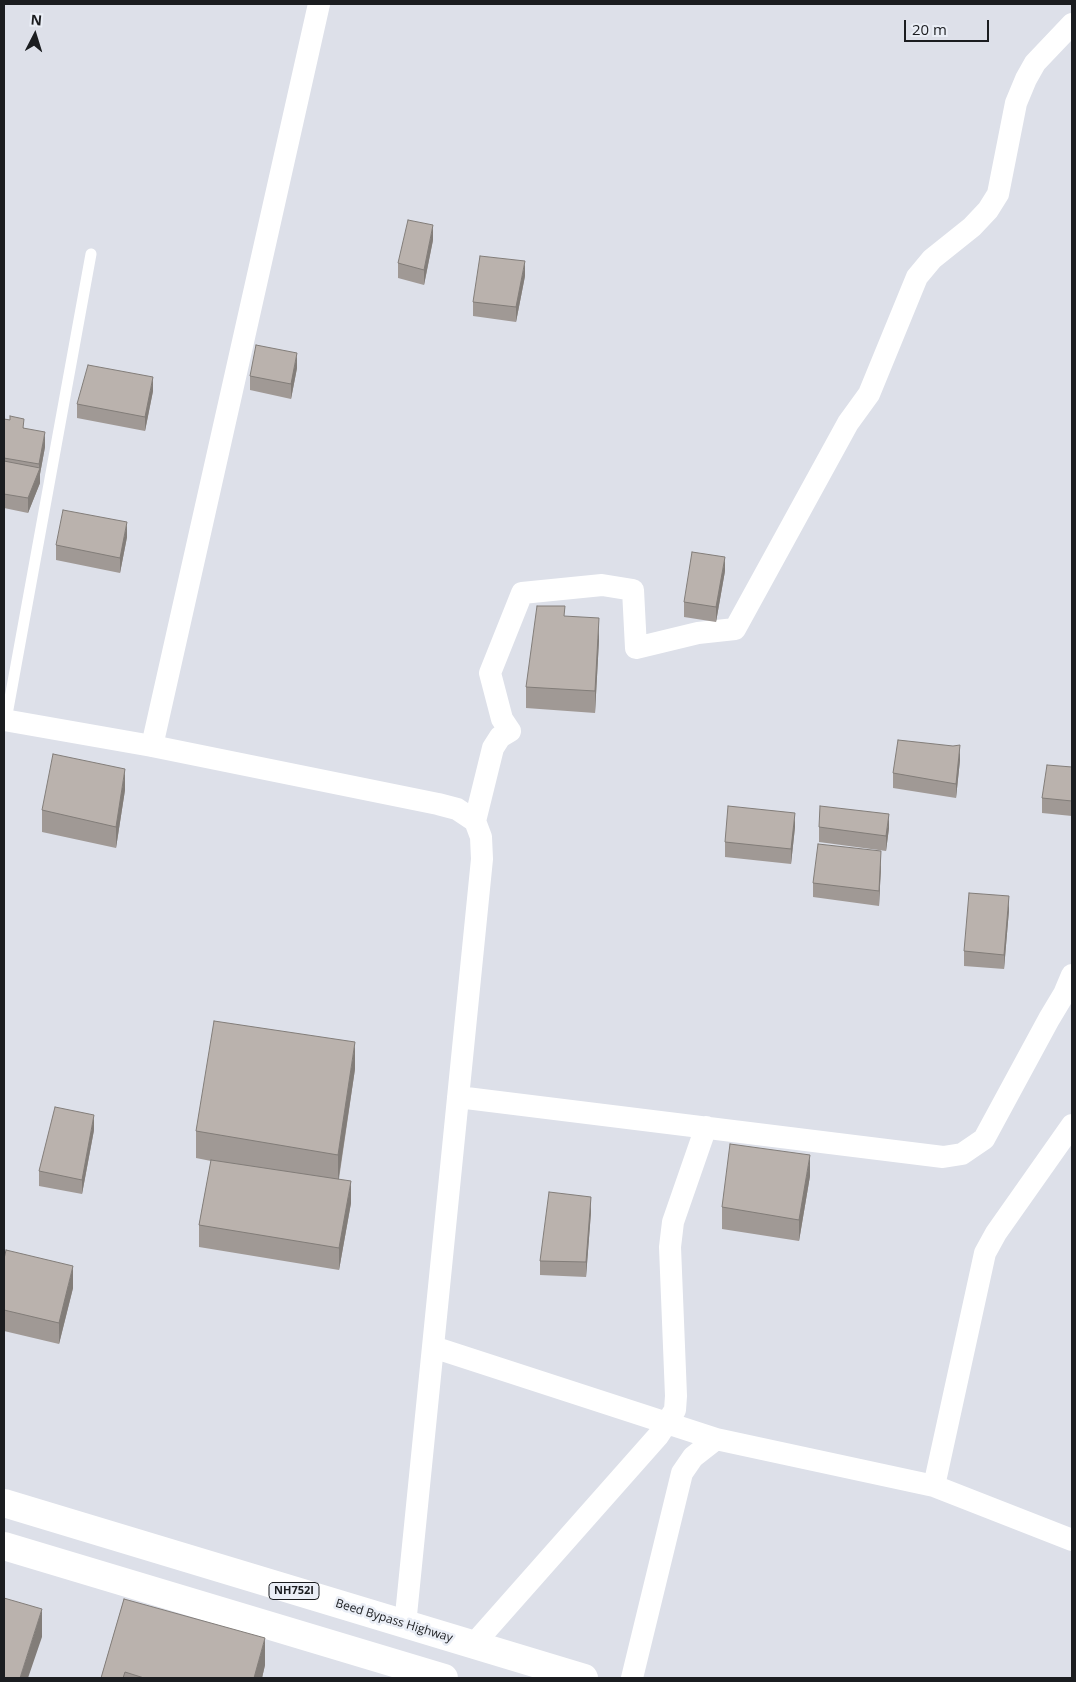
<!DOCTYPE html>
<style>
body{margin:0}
#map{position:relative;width:1076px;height:1682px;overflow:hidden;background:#dde0e9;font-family:"Open Sans",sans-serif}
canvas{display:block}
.frame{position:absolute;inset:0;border:5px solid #1b1d20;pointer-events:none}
.north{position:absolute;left:10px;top:10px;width:50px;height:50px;-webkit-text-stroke:4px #eaeef6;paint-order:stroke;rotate:5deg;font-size:14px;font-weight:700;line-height:20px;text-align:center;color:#1b1d20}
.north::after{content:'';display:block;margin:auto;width:18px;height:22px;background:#1b1d20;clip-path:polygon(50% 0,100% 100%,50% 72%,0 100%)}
.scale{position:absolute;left:904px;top:20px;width:85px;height:22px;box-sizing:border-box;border:2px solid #1b1d20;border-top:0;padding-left:6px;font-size:15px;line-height:18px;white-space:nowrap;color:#1b1d20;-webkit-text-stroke:4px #eaeef6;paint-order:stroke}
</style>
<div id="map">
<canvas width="1076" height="1682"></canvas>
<div class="frame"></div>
<div class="north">N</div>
<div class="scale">20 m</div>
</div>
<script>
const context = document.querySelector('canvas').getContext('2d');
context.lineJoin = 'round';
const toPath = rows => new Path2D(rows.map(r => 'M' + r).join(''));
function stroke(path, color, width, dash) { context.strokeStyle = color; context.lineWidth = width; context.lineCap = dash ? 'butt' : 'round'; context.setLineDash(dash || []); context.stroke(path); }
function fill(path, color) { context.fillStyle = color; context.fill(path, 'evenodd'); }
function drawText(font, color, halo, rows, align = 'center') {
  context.font = font + ' "Open Sans",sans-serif'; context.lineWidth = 5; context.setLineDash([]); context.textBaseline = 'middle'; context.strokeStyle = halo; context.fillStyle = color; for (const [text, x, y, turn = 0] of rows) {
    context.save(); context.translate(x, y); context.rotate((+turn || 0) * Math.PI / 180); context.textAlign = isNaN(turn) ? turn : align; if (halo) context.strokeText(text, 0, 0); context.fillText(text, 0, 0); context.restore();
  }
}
stroke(toPath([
 [6,720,91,254]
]), '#fff', 11);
stroke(toPath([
 [4,720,152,746,438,804,457,809,475,821,481,837,482,859,405,1625],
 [152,746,319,4],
 [475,821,493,748,500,737,510,731,502,719,490,673,522,593,602,585,633,590,636,648,698,633,735,629,848,423,869,394,917,277,932,259,972,227,988,210,998,194,1016,103,1026,79,1035,63,1072,24],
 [458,1097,943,1157,962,1154,984,1139,1049,1019,1064,994,1072,975],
 [433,1347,716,1439],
 [934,1486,1072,1540],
 [473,1645,658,1436,675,1410,676,1396,670,1247,673,1222,706,1127],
 [632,1678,682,1473,693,1457,716,1439,934,1486,985,1253,996,1233,1072,1125]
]), '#fff', 22);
stroke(toPath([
 [4,1503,584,1678],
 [4,1546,444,1678]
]), '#fff', 28);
fill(toPath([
 [433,240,424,285,398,278,398,263],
 [525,276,516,322,473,316,473,302],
 [297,368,291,399,250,390,250,376],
 [153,391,145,431,77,418,77,404],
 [10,416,24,428,45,447,40,474,40,483,28,513,4,508,4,419,10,420],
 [127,537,120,573,56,560,56,545],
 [725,571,716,622,684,617,684,602],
 [565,617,599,640,595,713,526,708,526,687],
 [960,760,956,798,893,788,893,773],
 [1072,767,1072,816,1042,813,1042,798],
 [125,790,116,848,42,832,42,810],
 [795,827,791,864,725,857,725,842],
 [819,827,889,828,886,851,819,842],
 [881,866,879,906,813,897,813,883],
 [1009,910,1004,969,964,966,964,951],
 [355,1069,339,1179,351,1203,339,1270,199,1247,199,1225,211,1161,196,1158,196,1131],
 [94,1130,82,1194,39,1186,39,1171],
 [810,1176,799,1241,722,1229,722,1207],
 [591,1212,586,1277,540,1275,540,1261],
 [4,1259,73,1288,59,1344,4,1331],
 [124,1599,265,1665,262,1678,101,1678]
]), '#a09995');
fill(toPath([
 [433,225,433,240,424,285,424,270],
 [525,261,525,276,516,322,516,307],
 [297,353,297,368,291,399,291,384],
 [153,377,153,391,145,431,145,417],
 [45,432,45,447,40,474,40,483,28,513,28,498,39,471,39,464],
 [127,522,127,537,120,573,120,558],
 [725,557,725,571,716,622,716,607],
 [599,618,599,640,595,713,595,691],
 [960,745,960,760,956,798,956,784],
 [125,769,125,790,116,848,116,827],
 [795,813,795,827,791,864,791,849],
 [889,814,889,828,886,851,886,836],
 [881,851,881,866,879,906,879,891],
 [1009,896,1009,910,1004,969,1004,955],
 [355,1042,355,1069,338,1182,338,1155],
 [94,1115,94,1130,82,1194,82,1180],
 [810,1155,810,1176,799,1241,799,1220],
 [351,1181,351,1203,339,1270,339,1248],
 [591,1197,591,1212,586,1277,586,1262],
 [73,1266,73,1288,59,1344,59,1323],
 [42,1609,42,1637,28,1678,20,1678],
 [265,1638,265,1665,262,1678,254,1678]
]), '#827d79');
const building = toPath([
 [408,220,433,225,424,270,398,263,408,220],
 [480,256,525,261,516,307,473,302,480,256],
 [256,345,297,353,291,384,250,376,256,345],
 [88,365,153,377,145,417,77,404,88,365],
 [10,416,24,419,23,428,45,432,39,464,4,458,4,419,10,420,10,416],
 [4,461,40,468,28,498,4,494,4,461],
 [63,510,127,522,120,558,56,545,63,510],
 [692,552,725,557,716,607,684,602,692,552],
 [537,606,565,606,564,616,599,618,595,691,526,687,537,606],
 [898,740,953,746,960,745,956,784,893,773,898,740],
 [53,754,125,769,116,827,42,810,53,754],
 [1047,765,1072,767,1072,801,1042,798,1047,765],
 [728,806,795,813,791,849,725,842,728,806],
 [820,806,889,814,886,836,819,827,820,806],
 [818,844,881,851,879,891,813,883,818,844],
 [969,893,1009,896,1004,955,964,951,969,893],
 [214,1021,355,1042,338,1155,196,1131,214,1021],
 [55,1107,94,1115,82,1180,39,1171,55,1107],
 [730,1144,810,1155,799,1220,722,1207,730,1144],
 [211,1160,351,1181,339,1248,199,1225,211,1160],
 [549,1192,591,1197,586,1262,540,1261,549,1192],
 [6,1250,73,1266,59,1323,4,1310,4,1259,6,1250],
 [4,1598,42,1609,20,1678,4,1678,4,1598],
 [124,1599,265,1638,254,1678,144,1678,125,1672,123,1678,101,1678,124,1599]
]);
fill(building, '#bab2ad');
stroke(building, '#827d79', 1);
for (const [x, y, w] of [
 [294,1591,50]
]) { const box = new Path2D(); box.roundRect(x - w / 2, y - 8.5, w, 17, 4); context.fillStyle = '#eaeef6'; context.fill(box); stroke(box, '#1b1d20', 1); }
drawText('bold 11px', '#1b1d20', null, [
 ["NH752I",294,1591]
]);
drawText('12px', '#1b1d20', '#eaeef6', [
 ["Beed Bypass Highway",394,1621,17]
]);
</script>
